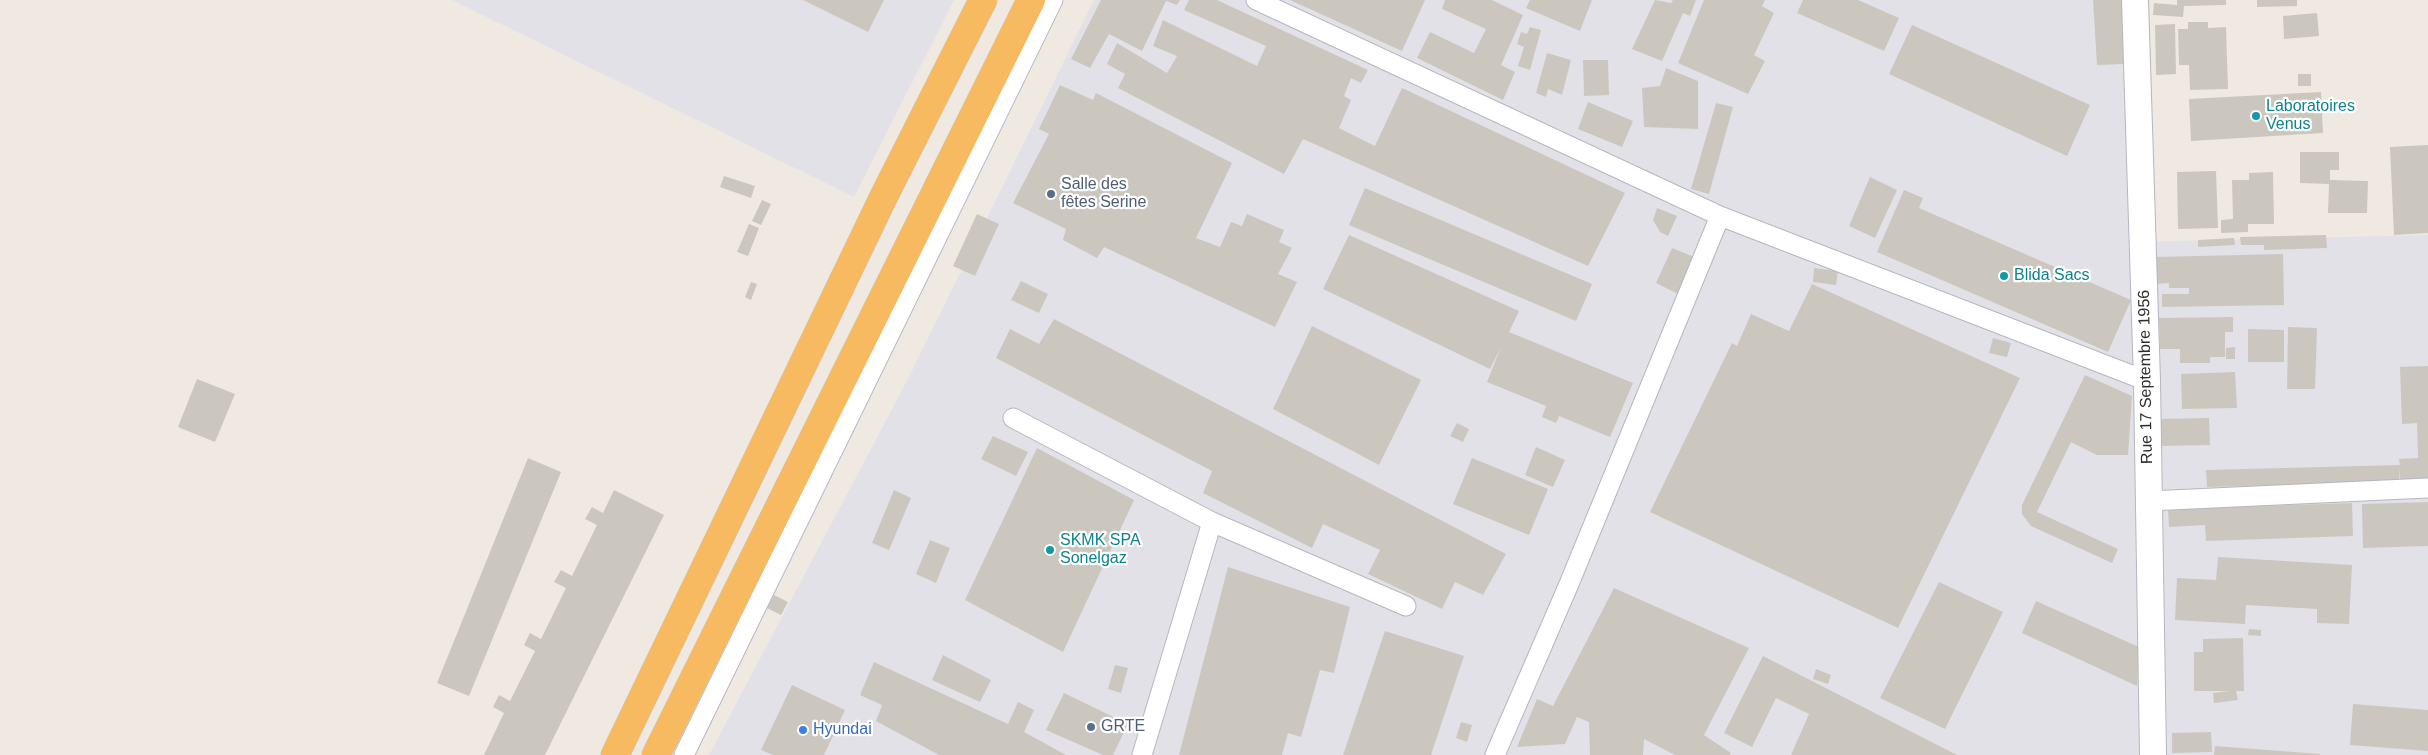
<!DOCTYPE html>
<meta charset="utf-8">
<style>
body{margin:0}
canvas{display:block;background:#efe9e1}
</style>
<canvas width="2428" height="755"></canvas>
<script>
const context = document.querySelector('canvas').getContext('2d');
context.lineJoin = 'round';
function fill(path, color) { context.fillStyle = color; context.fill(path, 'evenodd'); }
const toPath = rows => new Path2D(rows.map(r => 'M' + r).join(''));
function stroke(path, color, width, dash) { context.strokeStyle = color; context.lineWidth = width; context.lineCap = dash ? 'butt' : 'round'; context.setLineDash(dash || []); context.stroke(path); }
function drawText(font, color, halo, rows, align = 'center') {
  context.font = font + ' Arial,sans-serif'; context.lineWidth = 4.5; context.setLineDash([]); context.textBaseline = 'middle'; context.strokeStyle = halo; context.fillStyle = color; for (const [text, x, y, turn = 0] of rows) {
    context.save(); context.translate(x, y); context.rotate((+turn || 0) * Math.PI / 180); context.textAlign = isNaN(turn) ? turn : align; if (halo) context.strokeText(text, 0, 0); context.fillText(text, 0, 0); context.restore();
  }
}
fill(toPath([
 [452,0,954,0,854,197],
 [1094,0,2125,0,2133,242,2428,235,2428,755,709,755,909,377]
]), '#e3e1e8');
fill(toPath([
 [803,0,884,0,868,32],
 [1101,0,1180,0,1177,5,1166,1,1142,51,1109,34,1090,68,1071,59],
 [1189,0,1217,0,1368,70,1361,83,1351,78,1344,96,1351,100,1339,128,1375,146,1402,88,1625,193,1588,266,1303,139,1284,174,1118,88,1125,74,1107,64,1117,43,1167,73,1177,56,1153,46,1163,20,1257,66,1266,46,1184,10],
 [1290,0,1425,0,1402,51],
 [1445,0,1492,0,1523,15,1501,65,1515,72,1503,100,1417,58,1430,32,1474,53,1486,29,1442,9],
 [1530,0,1592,0,1580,31,1526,8],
 [1655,0,1671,3,1673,0,1696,0,1690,16,1683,13,1662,61,1632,49],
 [1704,0,1765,0,1762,6,1774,13,1754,55,1765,61,1748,94,1678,63],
 [1803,0,1858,0,1899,18,1884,51,1797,13],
 [2093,0,2122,0,2124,64,2097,65],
 [2177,0,2226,0,2226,5,2184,6,2183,17,2153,15,2154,3,2177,5],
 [2257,0,2297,0,2297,6,2257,7],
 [2317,13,2319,36,2284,39,2283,16],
 [2188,22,2208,22,2208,28,2226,27,2228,89,2190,90,2189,65,2179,65,2178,29,2188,29],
 [2175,24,2176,74,2156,75,2155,25],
 [1912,25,2090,105,2067,156,1889,74],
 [1530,27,1541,30,1530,70,1518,66,1524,47,1517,44,1521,32,1527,34],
 [1547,53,1571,60,1562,95,1548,89,1546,97,1536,93],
 [1583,60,1608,60,1609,95,1584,96],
 [1666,68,1698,81,1698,129,1644,127,1642,88,1660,86],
 [2298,74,2311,74,2311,86,2298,86],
 [1060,85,1093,100,1096,93,1232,163,1196,238,1220,247,1231,222,1242,226,1247,214,1284,230,1279,242,1292,248,1278,274,1297,282,1275,327,1104,247,1097,258,1063,240,1066,229,1013,203,1049,134,1039,129],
 [2321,92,2323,133,2191,141,2189,99],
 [1588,102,1633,121,1622,147,1578,129],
 [1716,103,1733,107,1709,194,1691,189],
 [2428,145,2428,233,2394,235,2390,147],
 [2300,152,2339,152,2339,170,2330,170,2330,180,2368,181,2367,213,2328,213,2329,184,2300,183],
 [2216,171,2218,228,2178,229,2177,172],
 [2273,172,2274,224,2248,224,2248,232,2221,233,2221,220,2233,219,2232,180,2249,180,2249,173],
 [724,176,755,186,751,198,720,187],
 [1870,177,1897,190,1875,238,1849,226],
 [1365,188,1592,284,1576,321,1349,225],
 [1904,190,1923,198,1919,208,2131,300,2108,352,1877,252],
 [762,200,771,204,761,225,752,221],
 [1657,208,1677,216,1668,236,1660,232,1653,220],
 [977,214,999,224,975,276,953,266],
 [749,224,759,228,748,256,737,252],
 [1349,235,1519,311,1509,332,1633,383,1610,437,1559,416,1556,423,1542,417,1546,406,1487,382,1501,347,1490,369,1323,289],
 [2326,235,2327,248,2264,250,2264,245,2241,245,2240,237],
 [2234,238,2235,245,2198,247,2198,240],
 [1672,248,1697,258,1682,296,1656,283],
 [2283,254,2284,305,2162,307,2162,294,2189,294,2189,288,2169,288,2169,283,2156,284,2155,257],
 [1814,268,1838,271,1836,285,1813,282],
 [1021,281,1048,294,1039,313,1011,300],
 [751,282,757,284,751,300,745,297],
 [1812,284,2020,378,1898,628,1650,512,1732,343,1737,346,1751,314,1789,331],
 [2233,317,2233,332,2225,332,2225,357,2210,357,2210,363,2180,363,2180,349,2160,349,2159,318],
 [1054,319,1506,554,1483,595,1455,582,1442,609,1368,574,1380,550,1323,524,1312,548,1203,493,1212,471,996,358,1010,329,1039,344],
 [1312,326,1421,380,1379,465,1273,409],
 [2288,327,2317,328,2315,389,2287,389],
 [2248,329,2284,330,2284,362,2248,362],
 [1993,338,2011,343,2007,357,1989,353],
 [2235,347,2235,359,2226,359,2226,348],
 [2428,366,2428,484,2400,486,2400,467,2399,482,2207,487,2206,470,2400,465,2399,459,2418,458,2417,423,2402,424,2400,367],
 [2235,372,2237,408,2182,409,2181,374],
 [2085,375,2132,396,2128,455,2097,455,2071,442,2037,512,2118,549,2112,563,2031,526,2022,514,2022,505],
 [197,379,235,394,215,442,178,427],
 [2209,418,2210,445,2159,446,2158,419],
 [1457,423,1469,429,1463,442,1450,436],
 [993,436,1028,452,1016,476,981,459],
 [1536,447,1565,460,1553,487,1525,475],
 [1037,448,1134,500,1063,652,965,600],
 [528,458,561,472,469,696,437,683],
 [1472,458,1548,489,1529,535,1453,504],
 [614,490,664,515,545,755,484,755,504,713,493,707,499,695,510,701,535,651,524,645,530,633,541,639,566,588,554,582,561,570,572,576,597,525,585,519,592,507,603,513],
 [894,490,911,498,889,550,872,543],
 [2428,502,2428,546,2363,548,2362,504],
 [2352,503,2353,536,2206,541,2205,525,2169,527,2168,509],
 [930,540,950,548,936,583,916,574],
 [2218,557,2352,565,2349,624,2317,623,2317,609,2246,605,2245,624,2175,620,2177,578,2216,580],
 [1228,567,1350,607,1334,673,1320,670,1301,737,1288,733,1282,755,1179,755],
 [1939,582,2003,612,1945,729,1880,698],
 [1614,588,1749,648,1704,735,1731,753,1730,755,1675,755,1644,739,1643,755,1590,755,1589,722,1577,717,1565,744,1517,747,1537,699,1553,706],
 [774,595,788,602,781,615,767,608],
 [2036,601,2139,647,2137,686,2022,633],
 [2249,629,2261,630,2261,636,2248,635],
 [1385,631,1464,656,1431,755,1343,755],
 [2243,638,2244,691,2236,691,2238,700,2214,703,2213,693,2230,691,2194,691,2194,652,2203,652,2203,639],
 [943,655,991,680,980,702,932,680],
 [1763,656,1957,755,1791,755,1809,714,1776,698,1752,747,1724,733],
 [874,662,1008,724,1018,702,1034,710,1024,732,1066,755,939,755,876,721,882,705,860,695],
 [1115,665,1128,668,1121,693,1108,689],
 [1816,669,1831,675,1828,684,1813,679],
 [792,685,845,710,824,755,773,755,761,750],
 [1064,693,1128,724,1113,755,1103,755,1046,730],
 [2353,704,2428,710,2428,751,2350,745],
 [1461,722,1472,725,1467,742,1456,738],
 [2211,732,2212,752,2172,753,2172,733],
 [2215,746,2320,754,2320,755,2214,755]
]), '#cbc7bf');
const minor = toPath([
 [1256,0,1720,216,2147,381],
 [1013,418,1212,522,1406,606],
 [2149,501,2428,488],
 [684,755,1053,0],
 [1142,755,1212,522],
 [1495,755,1569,584,1720,216]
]);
const secondary = toPath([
 [2135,0,2147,381,2153,755]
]);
const trunk = toPath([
 [615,755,884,196,983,0],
 [656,755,1031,0]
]);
stroke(minor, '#b4b7c1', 21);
stroke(secondary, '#b4b7c1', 28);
stroke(trunk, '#c9c9c9', 29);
stroke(minor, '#fff', 19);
stroke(secondary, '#fff', 26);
stroke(trunk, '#f8ba60', 28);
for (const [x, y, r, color] of [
 [2256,116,5,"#0f9aa8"],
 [1051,194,5,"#5c6f8a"],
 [2004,276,5,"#0f9aa8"],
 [1050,550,5,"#0f9aa8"],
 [1091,727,5,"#5c6f8a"],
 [803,730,5,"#3f7fe0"]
]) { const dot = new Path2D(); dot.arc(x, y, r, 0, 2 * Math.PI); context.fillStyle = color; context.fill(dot); stroke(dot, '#fff', 2); }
drawText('16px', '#0d838f', '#fff', [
 ["Laboratoires",2266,107],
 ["Venus",2266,125],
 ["Blida Sacs",2014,276],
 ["SKMK SPA",1060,541],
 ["Sonelgaz",1060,559]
], 'left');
drawText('16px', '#4e5e75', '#fff', [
 ["Salle des",1061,185],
 ["fêtes Serine",1061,203],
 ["GRTE",1101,727]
], 'left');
drawText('16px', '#2e2e2e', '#fff', [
 ["Rue 17 Septembre 1956",2146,377,-91]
]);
drawText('16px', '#366cbe', '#fff', [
 ["Hyundai",813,730]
], 'left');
</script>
